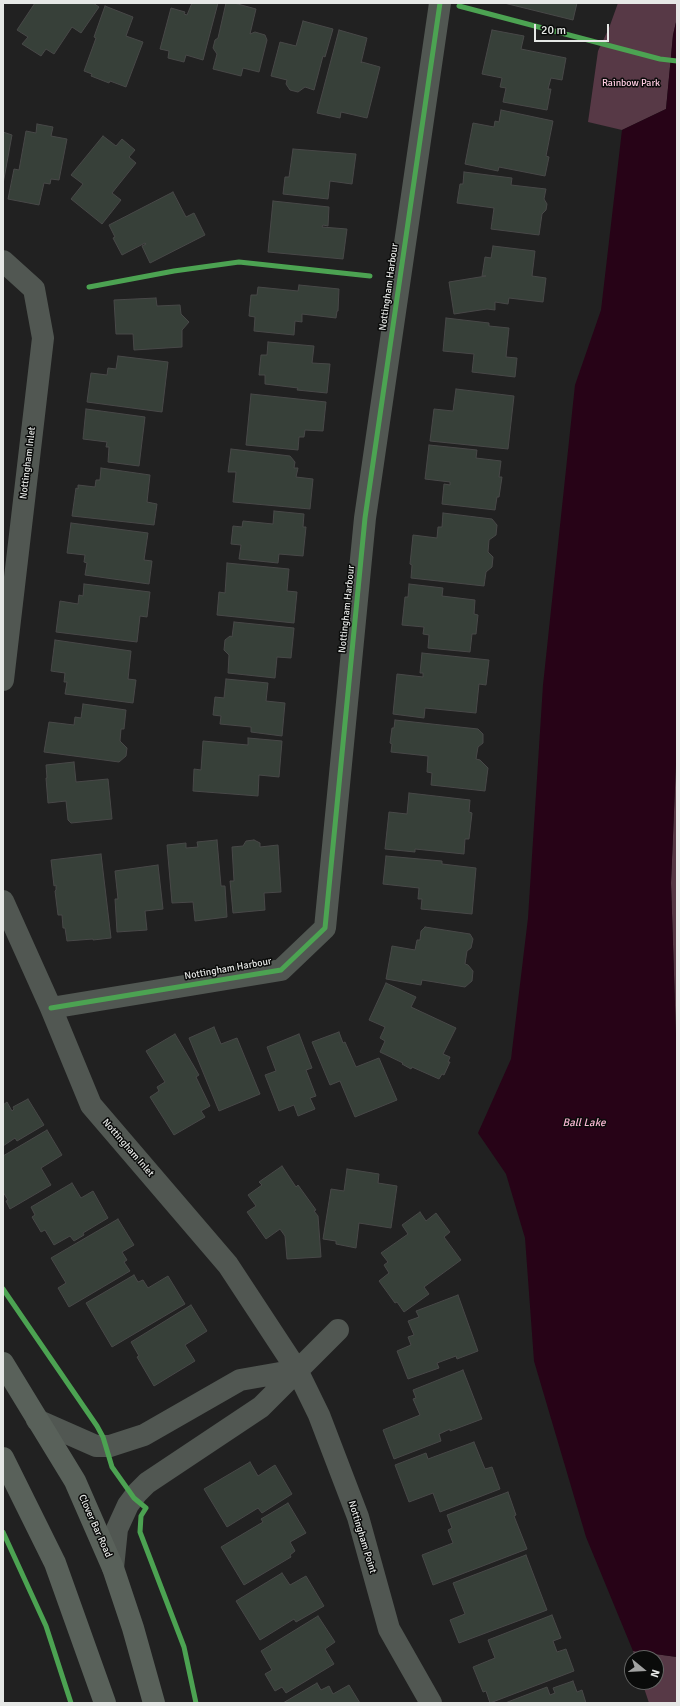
<!DOCTYPE html>
<style>
body{margin:0}
#map{position:relative;width:680px;height:1706px;overflow:hidden;background:#212121;font-family:Signika,sans-serif}
canvas{display:block}
.frame{position:absolute;inset:0;border:4px solid #e6e8e6;pointer-events:none}
.north{position:absolute;left:624px;top:1650px;width:40px;height:40px;box-sizing:border-box;background:#0a0b0a;border:1px solid #626362;border-radius:50%;rotate:108deg;font-size:11px;font-weight:700;line-height:16px;text-align:center;color:#e6e8e6}
.north::after{content:'';display:block;margin:auto;width:14px;height:18px;background:#a1a2a1;clip-path:polygon(50% 0,100% 100%,50% 72%,0 100%)}
.scale{position:absolute;left:534px;top:24px;width:75px;height:18px;box-sizing:border-box;border:2px solid #e6e8e6;border-top:0;padding-left:5px;font-size:12px;line-height:14px;white-space:nowrap;color:#e6e8e6;-webkit-text-stroke:3px #0a0b0a;paint-order:stroke}
</style>
<div id="map">
<canvas width="680" height="1706"></canvas>
<div class="frame"></div>
<div class="north">N</div>
<div class="scale">20 m</div>
</div>
<script>
const context = document.querySelector('canvas').getContext('2d');
context.lineJoin = 'round';
function fill(path, color) { context.fillStyle = color; context.fill(path, 'evenodd'); }
const toPath = rows => new Path2D(rows.map(r => 'M' + r).join(''));
function stroke(path, color, width, dash) { context.strokeStyle = color; context.lineWidth = width; context.lineCap = dash ? 'butt' : 'round'; context.setLineDash(dash || []); context.stroke(path); }
function drawText(font, color, halo, rows, align = 'center') {
  context.font = font + ' Signika,sans-serif'; context.lineWidth = 3; context.setLineDash([]); context.textBaseline = 'middle'; context.strokeStyle = halo; context.fillStyle = color; for (const [text, x, y, turn = 0] of rows) {
    context.save(); context.translate(x, y); context.rotate((+turn || 0) * Math.PI / 180); context.textAlign = isNaN(turn) ? turn : align; if (halo) context.strokeText(text, 0, 0); context.fillText(text, 0, 0); context.restore();
  }
}
fill(toPath([
 [618,3,677,3,677,18,673,35,666,109,622,130,588,122,598,51,609,28],
 [677,739,677,1067,671,883],
 [633,1651,677,1657,677,1703,649,1703,642,1682,656,1682,656,1658,635,1658]
]), '#573946');
fill(toPath([
 [677,18,677,739,671,883,677,1067,677,1227,676,1258,677,1265,677,1657,633,1651,586,1537,534,1361,525,1238,506,1174,478,1133,511,1059,528,918,543,685,575,385,601,310,622,130,666,109,673,35]
]), '#270317');
const building = toPath([
 [35,3,93,3,99,7,81,33,72,27,54,54,46,49,41,56,22,44,28,37,17,30,35,3],
 [192,3,218,3,203,60,186,55,184,62,168,58,169,51,160,49,171,8,185,12,184,14,187,15,192,3],
 [226,3,234,3,256,9,250,34,255,32,265,35,267,40,259,72,243,68,241,76,213,69,217,54,213,48,215,40,218,38,226,3],
 [504,3,577,3,573,20,504,3],
 [105,6,133,17,126,36,143,42,126,87,110,81,109,83,91,76,92,74,84,71,96,38,94,37,105,6],
 [303,21,333,29,325,57,323,56,314,90,305,87,298,92,290,90,286,84,287,80,271,76,280,42,296,46,303,21],
 [339,30,367,38,361,63,362,62,380,67,367,118,341,112,340,118,317,113,339,30],
 [492,30,524,36,521,49,566,58,562,80,551,78,548,89,551,89,547,110,503,102,506,88,500,87,502,78,482,74,492,30],
 [501,110,553,121,546,156,549,157,545,176,499,167,498,171,465,164,473,123,494,127,495,121,499,122,501,110],
 [37,124,53,127,51,136,67,139,59,180,51,179,50,184,44,183,39,205,8,199,14,169,19,170,26,131,36,133,37,124],
 [3,132,12,135,3,184,3,132],
 [103,136,116,146,122,139,135,150,129,157,136,163,112,193,121,200,102,224,71,199,83,184,71,175,103,136],
 [293,149,356,154,352,184,330,181,328,199,283,194,285,177,289,177,293,149],
 [464,172,512,178,511,185,546,189,544,199,547,204,546,210,542,214,539,235,491,229,494,208,457,203,460,184,463,184,464,172],
 [173,192,186,217,194,213,205,235,150,263,142,246,146,244,145,243,122,255,113,238,115,237,109,225,173,192],
 [273,201,329,207,328,226,323,225,322,227,347,229,343,259,268,252,273,201],
 [493,246,535,251,532,276,546,278,543,302,509,298,508,304,495,302,495,310,487,309,454,314,449,282,486,276,482,276,485,257,491,258,493,246],
 [299,285,339,289,338,311,337,311,336,318,302,314,302,322,295,321,294,335,254,331,255,317,249,316,251,295,257,295,258,287,298,291,299,285],
 [156,298,157,306,180,305,181,314,189,322,182,330,182,347,134,350,133,334,116,334,114,300,156,298],
 [446,318,489,323,489,326,509,328,506,357,517,358,515,377,472,372,474,354,443,351,446,318],
 [268,342,314,346,312,363,330,364,327,393,297,390,298,388,265,384,265,375,259,375,261,355,267,355,268,342],
 [118,356,168,362,162,412,87,402,91,373,107,375,108,368,116,369,118,356],
 [456,389,514,396,508,449,430,441,434,409,453,411,456,389],
 [251,394,326,402,323,431,305,430,304,437,299,437,298,450,246,445,251,394],
 [86,409,145,417,139,466,108,462,109,447,106,447,107,442,83,439,86,409],
 [429,445,477,450,476,458,501,461,499,477,502,477,499,497,497,497,495,510,442,504,444,484,450,485,450,482,425,479,429,445],
 [231,449,290,456,295,462,294,468,298,468,296,477,313,479,310,509,233,502,236,472,228,472,231,449],
 [101,468,150,475,147,502,157,504,154,525,72,516,76,488,78,489,78,485,95,487,96,480,100,480,101,468],
 [274,511,304,514,303,527,306,527,303,556,279,554,278,563,239,559,241,545,231,544,233,526,242,527,243,521,273,524,274,511],
 [443,513,492,519,497,525,496,535,489,540,488,552,493,557,492,567,486,572,484,586,411,578,412,565,410,564,413,535,437,538,438,527,442,527,443,513],
 [71,523,148,533,144,560,152,561,149,584,85,575,87,563,84,562,85,555,67,553,71,523],
 [227,563,289,569,287,591,297,592,294,623,217,615,219,592,225,593,227,563],
 [84,584,150,592,147,617,140,616,137,642,56,632,60,601,78,604,79,595,83,596,84,584],
 [409,584,443,588,442,596,475,600,474,614,478,615,476,634,472,634,470,652,428,648,429,635,423,634,424,627,402,625,405,597,408,597,409,584],
 [234,622,294,628,291,658,277,657,275,678,228,673,229,655,224,650,225,640,230,636,232,637,234,622],
 [55,640,131,651,128,679,136,680,133,703,65,694,67,682,64,682,65,673,51,671,55,640],
 [422,653,489,660,486,685,479,684,476,713,425,708,424,718,393,714,397,674,423,677,423,673,420,673,422,653],
 [226,679,268,683,266,701,285,703,282,736,251,732,251,727,220,724,221,716,213,715,215,697,224,698,226,679],
 [83,704,126,710,124,729,121,729,120,741,127,748,126,756,119,762,44,752,49,722,74,725,75,717,81,718,83,704],
 [395,720,478,729,483,734,483,743,478,747,476,759,480,760,488,768,485,791,431,785,432,773,427,772,428,756,391,752,392,744,390,743,392,728,394,728,395,720],
 [248,738,282,741,279,777,259,775,258,796,193,791,194,769,201,770,203,741,248,745,248,738],
 [74,762,76,782,108,779,112,819,71,823,68,820,66,801,48,803,46,778,47,778,46,765,74,762],
 [409,793,470,800,469,812,472,813,469,839,465,839,464,854,415,849,415,852,385,849,389,812,407,814,409,793],
 [217,840,221,886,225,886,227,917,195,921,193,902,172,903,167,845,186,843,186,848,198,847,197,842,217,840],
 [254,840,260,843,260,847,278,845,281,892,264,893,265,910,233,913,230,881,234,881,232,847,243,846,246,841,254,840],
 [101,854,111,938,93,940,93,939,67,941,65,928,63,928,62,915,58,915,55,891,56,890,56,885,54,886,51,860,101,854],
 [386,856,442,861,442,864,476,868,472,914,421,909,422,899,418,899,419,888,383,884,386,856],
 [158,865,163,909,145,911,147,930,117,932,115,899,118,899,115,871,158,865],
 [425,927,470,934,473,939,471,948,467,951,465,964,468,965,473,971,472,981,465,987,422,980,421,985,386,979,392,946,415,950,417,940,420,940,421,931,425,927],
 [386,983,416,997,411,1007,456,1028,443,1054,450,1057,448,1062,450,1062,444,1075,442,1074,439,1079,412,1067,411,1069,402,1064,403,1063,380,1052,385,1041,380,1038,385,1027,369,1020,386,983],
 [214,1027,221,1044,237,1038,260,1094,219,1111,189,1038,214,1027],
 [339,1032,343,1043,345,1042,356,1067,379,1058,397,1100,355,1117,340,1081,330,1085,312,1042,339,1032],
 [175,1034,199,1075,196,1077,210,1106,201,1111,205,1117,174,1135,150,1097,159,1091,157,1087,165,1082,146,1051,175,1034],
 [299,1034,312,1068,306,1070,316,1096,310,1098,315,1109,298,1116,294,1105,279,1111,265,1075,276,1071,267,1047,299,1034],
 [28,1099,44,1125,17,1141,15,1138,3,1146,3,1105,7,1102,12,1111,14,1109,13,1107,28,1099],
 [47,1130,62,1155,41,1168,51,1185,10,1209,6,1201,8,1200,3,1192,3,1156,47,1130],
 [282,1166,296,1187,298,1185,316,1210,314,1211,318,1216,321,1257,287,1259,285,1236,280,1229,266,1239,247,1212,256,1206,248,1195,262,1185,259,1182,282,1166],
 [347,1169,379,1174,378,1183,397,1186,391,1228,359,1223,356,1248,336,1244,336,1241,323,1239,331,1189,344,1191,347,1169],
 [72,1183,81,1198,93,1191,108,1218,83,1233,84,1235,74,1241,70,1236,54,1245,45,1230,41,1232,32,1217,35,1215,31,1207,72,1183],
 [420,1212,426,1221,436,1213,450,1232,444,1237,461,1260,424,1287,429,1294,404,1312,397,1302,395,1303,379,1281,389,1273,384,1265,388,1262,381,1253,408,1234,402,1225,420,1212],
 [118,1219,134,1245,122,1252,127,1260,124,1262,130,1271,69,1307,58,1288,66,1283,51,1258,118,1219],
 [134,1275,138,1282,143,1280,148,1288,168,1276,185,1304,112,1347,86,1303,134,1275],
 [458,1295,478,1351,457,1359,456,1356,437,1363,439,1368,408,1379,397,1351,411,1345,408,1337,414,1335,408,1321,419,1317,416,1311,458,1295],
 [191,1305,207,1331,185,1345,195,1361,154,1386,137,1357,139,1356,131,1342,191,1305],
 [463,1370,482,1419,450,1431,450,1429,439,1434,441,1441,394,1459,383,1430,420,1415,413,1399,416,1398,413,1390,463,1370],
 [474,1442,485,1469,492,1467,500,1489,440,1512,433,1493,409,1502,395,1465,426,1453,428,1459,474,1442],
 [250,1462,258,1476,275,1465,292,1494,262,1513,258,1508,227,1527,204,1489,250,1462],
 [508,1492,516,1515,514,1516,527,1549,433,1585,422,1555,453,1543,448,1530,452,1528,447,1515,508,1492],
 [288,1503,306,1533,290,1542,295,1551,290,1555,291,1557,244,1585,221,1547,263,1522,261,1519,288,1503],
 [526,1555,547,1610,459,1643,450,1620,465,1614,453,1583,526,1555],
 [282,1573,290,1585,306,1576,324,1606,296,1622,294,1619,260,1640,236,1601,282,1573],
 [552,1615,561,1638,553,1641,557,1652,566,1649,574,1671,490,1703,486,1691,483,1692,473,1667,495,1658,488,1640,552,1615],
 [318,1616,335,1642,325,1649,334,1664,286,1693,282,1687,275,1691,265,1674,272,1670,261,1651,318,1616],
 [573,1681,577,1692,582,1690,586,1703,505,1703,547,1687,550,1695,555,1693,553,1688,573,1681],
 [317,1683,321,1690,329,1686,333,1694,349,1685,360,1703,283,1703,317,1683]
]);
fill(building, '#374039');
stroke(building, '#484848', 1);
stroke(toPath([
 [3,261,34,289,43,338,3,680],
 [3,901,51,1008,91,1105,228,1265,297,1370,319,1415,358,1517,389,1629,431,1703],
 [51,1008,281,970,325,928,365,518,440,3],
 [37,1420,96,1446,110,1446,144,1435,240,1380,297,1370],
 [113,1568,117,1529,128,1505,137,1493,147,1483,261,1407,338,1330]
]), '#515752', 22);
stroke(toPath([
 [3,1363,75,1481,113,1568,133,1628,154,1703],
 [3,1458,55,1563,105,1703]
]), '#59615a', 22);
stroke(toPath([
 [459,6,660,59,677,61],
 [89,287,174,271,239,262,370,276],
 [51,1008,281,970,325,928,365,518,440,3],
 [3,1289,97,1426,103,1437,112,1467,134,1498,146,1508,141,1516,140,1532,184,1647,196,1703],
 [3,1532,46,1626,71,1703]
]), '#4ca352', 5);
drawText('10px', '#fecbe1', '#0a0b0a', [
 ["Rainbow Park",631,83]
]);
drawText('10px', '#e6e8e6', '#0a0b0a', [
 ["Nottingham Harbour",389,287,-82],
 ["Nottingham Inlet",28,463,-83],
 ["Nottingham Harbour",347,609,-84],
 ["Nottingham Harbour",228,969,-10],
 ["Nottingham Inlet",128,1148,49],
 ["Clover Bar Road",95,1526,66],
 ["Nottingham Point",362,1537,73]
]);
drawText('italic 11px', '#f9b7d3', '#0a0b0a', [
 ["Ball Lake",584,1123]
]);
</script>
